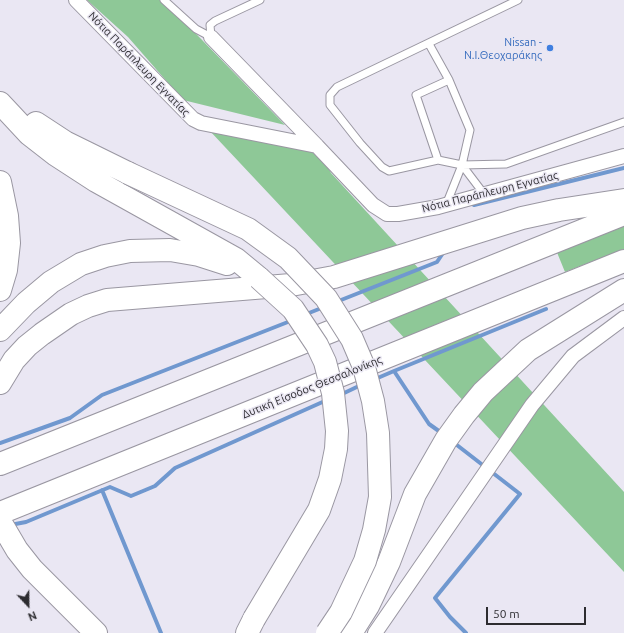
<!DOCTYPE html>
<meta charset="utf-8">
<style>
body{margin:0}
#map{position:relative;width:624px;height:633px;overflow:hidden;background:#eae7f3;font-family:Ubuntu,sans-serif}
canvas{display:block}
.north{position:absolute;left:8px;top:585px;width:40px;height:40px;-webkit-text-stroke:3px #eae7f3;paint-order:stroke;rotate:158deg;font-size:11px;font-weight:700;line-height:16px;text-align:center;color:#2d2c30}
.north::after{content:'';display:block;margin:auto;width:14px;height:18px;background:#2d2c30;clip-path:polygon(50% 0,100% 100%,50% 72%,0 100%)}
.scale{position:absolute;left:486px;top:607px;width:100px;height:18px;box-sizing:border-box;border:2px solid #2d2c30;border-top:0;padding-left:5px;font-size:12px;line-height:14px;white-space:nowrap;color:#2d2c30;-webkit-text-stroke:3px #eae7f3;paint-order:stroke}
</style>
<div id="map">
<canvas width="624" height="633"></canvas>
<div class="north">N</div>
<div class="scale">50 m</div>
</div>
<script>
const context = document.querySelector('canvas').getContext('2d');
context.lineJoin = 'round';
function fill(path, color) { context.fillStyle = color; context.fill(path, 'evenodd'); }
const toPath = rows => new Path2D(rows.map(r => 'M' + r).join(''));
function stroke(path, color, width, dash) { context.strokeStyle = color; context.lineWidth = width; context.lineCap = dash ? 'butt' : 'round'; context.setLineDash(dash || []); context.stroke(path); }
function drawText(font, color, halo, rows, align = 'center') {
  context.font = font + ' Ubuntu,sans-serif'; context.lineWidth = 3; context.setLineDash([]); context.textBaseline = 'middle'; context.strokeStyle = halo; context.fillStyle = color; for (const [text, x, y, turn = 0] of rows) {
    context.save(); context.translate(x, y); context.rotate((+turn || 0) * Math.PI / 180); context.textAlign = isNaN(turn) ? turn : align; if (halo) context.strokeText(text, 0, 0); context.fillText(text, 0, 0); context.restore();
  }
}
fill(toPath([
 [87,0,163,0,285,125,183,100,128,37],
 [209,130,299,147,313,153,327,166,331,173,624,492,624,572],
 [624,223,624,249,565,272,556,250]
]), '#8ec897');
stroke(toPath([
 [474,205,624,168],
 [336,302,437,262,445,250],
 [304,315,324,307],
 [394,371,546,309],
 [373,380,394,371,429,424,443,434],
 [340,395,361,385],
 [453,442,520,494,435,598,450,617,466,633],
 [0,443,70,418,102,395,293,320],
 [102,490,161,633],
 [10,525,26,522,110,487,131,496,155,486,175,468,327,400]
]), '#7098cf', 4);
const lane = toPath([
 [164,0,196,29,211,37],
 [518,0,337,87,330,95,330,105,360,143,382,167,389,171,438,160,462,165,506,164,624,122],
 [211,37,210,25,215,21,260,0],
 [429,44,449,80,470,130,462,165],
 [438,160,416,95,449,80],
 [446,205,462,165,484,194]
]);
const street = toPath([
 [76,0,193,119,201,123,317,146,373,205,387,214,398,214,438,207,624,156],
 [211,37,317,146],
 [375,633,532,405,573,356,624,318]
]);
const highway = toPath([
 [0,103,29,134,56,155,96,181,236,259,259,278],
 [36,123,65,142,128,173],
 [0,182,7,216,9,243,6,270,0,290],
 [0,330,26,303,51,282,81,264,105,256,130,251,170,250,199,255,227,264],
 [0,383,14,360,27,346,42,334,71,314,88,306,107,300,291,285,334,277,522,218,559,210,624,200],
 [0,464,624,214],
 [0,513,624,261],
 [0,521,17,550,32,569,96,633],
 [247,633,254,619],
 [351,633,368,606,389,562,415,494,446,440,464,415,483,392,528,350,624,290]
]);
stroke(lane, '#9a97a2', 9);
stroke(street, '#9a97a2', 16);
stroke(highway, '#9a97a2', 24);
stroke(lane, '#fff', 7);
stroke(street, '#fff', 14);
stroke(highway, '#fff', 22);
const highwayBridge = toPath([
 [128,173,248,229,288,258,326,298,352,339,364,367,373,401,378,433,380,497,374,530,365,561,341,612,327,633],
 [254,619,319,510,330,479,336,449,337,431,333,393,325,362,317,345,293,309,259,278]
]);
stroke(highwayBridge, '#9a97a2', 24, []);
stroke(highwayBridge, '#fff', 22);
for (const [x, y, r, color] of [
 [550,48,4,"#3f7fe0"]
]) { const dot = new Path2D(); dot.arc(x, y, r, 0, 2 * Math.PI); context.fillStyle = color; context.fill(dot); stroke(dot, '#eae7f3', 1.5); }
drawText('11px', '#366cbe', '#eae7f3', [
 ["Nissan -",542,42],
 ["Ν.Ι.Θεοχαράκης",542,55]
], 'right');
drawText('11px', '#2d2c30', '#eae7f3', [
 ["Νότια Παράπλευρη Εγνατίας",139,64,46],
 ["Νότια Παράπλευρη Εγνατίας",490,192,-14],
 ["Δυτική Είσοδος Θεσσαλονίκης",312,387,-22]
]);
</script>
